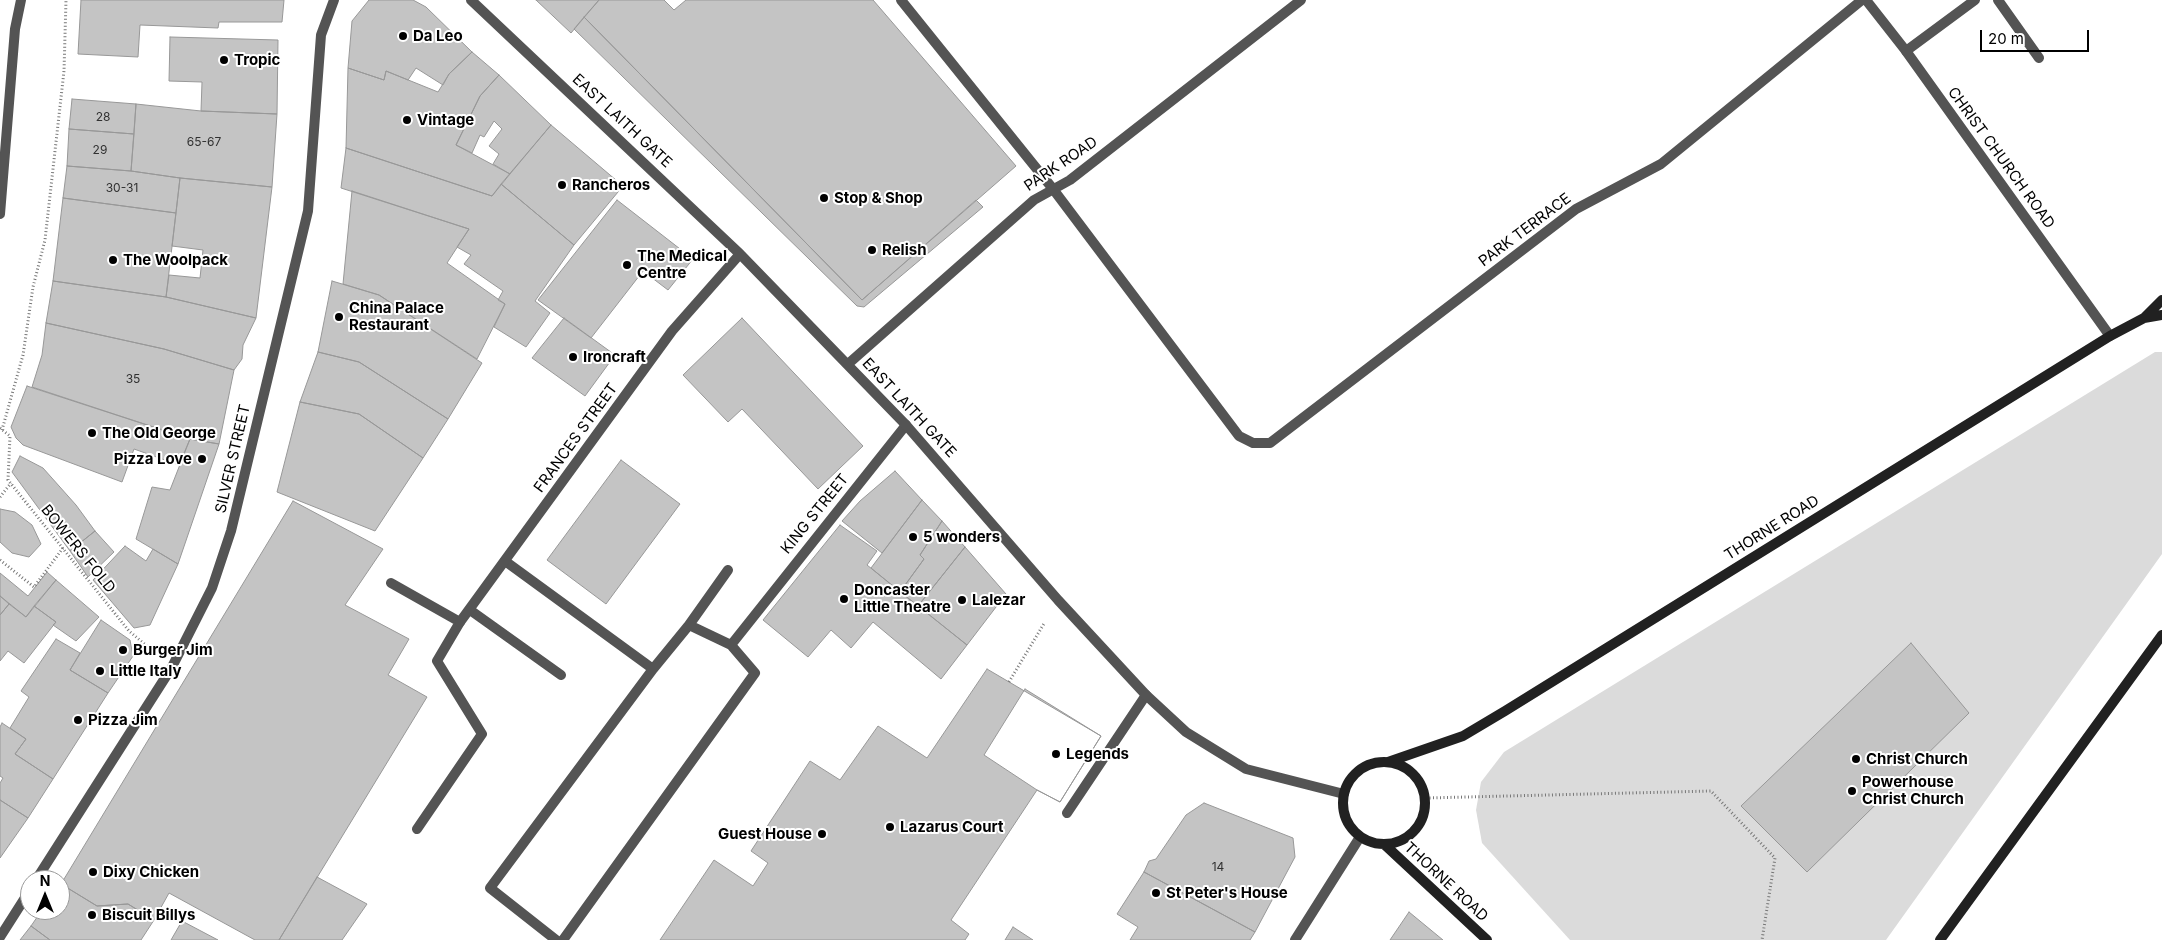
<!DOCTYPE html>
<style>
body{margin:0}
#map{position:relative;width:2162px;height:940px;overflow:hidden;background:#fff;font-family:Inter,sans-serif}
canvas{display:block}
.north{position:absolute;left:20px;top:870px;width:50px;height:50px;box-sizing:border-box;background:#fff;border:1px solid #999;border-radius:50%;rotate:0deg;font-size:14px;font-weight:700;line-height:20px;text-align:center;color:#000}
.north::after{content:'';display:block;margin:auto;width:18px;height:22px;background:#000;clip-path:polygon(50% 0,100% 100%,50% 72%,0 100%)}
.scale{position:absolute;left:1980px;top:30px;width:109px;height:22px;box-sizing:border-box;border:2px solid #000;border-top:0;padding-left:6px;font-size:15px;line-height:18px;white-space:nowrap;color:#000;-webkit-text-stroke:4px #fff;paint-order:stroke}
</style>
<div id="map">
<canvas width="2162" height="940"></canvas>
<div class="north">N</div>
<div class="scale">20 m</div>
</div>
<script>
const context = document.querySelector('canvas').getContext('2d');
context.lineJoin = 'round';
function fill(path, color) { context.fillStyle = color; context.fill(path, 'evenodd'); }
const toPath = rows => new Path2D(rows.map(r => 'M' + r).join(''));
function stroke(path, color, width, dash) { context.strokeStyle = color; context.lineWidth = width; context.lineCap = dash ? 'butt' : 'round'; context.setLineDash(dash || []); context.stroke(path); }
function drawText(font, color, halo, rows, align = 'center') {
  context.font = font + ' Inter,sans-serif'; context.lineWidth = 4; context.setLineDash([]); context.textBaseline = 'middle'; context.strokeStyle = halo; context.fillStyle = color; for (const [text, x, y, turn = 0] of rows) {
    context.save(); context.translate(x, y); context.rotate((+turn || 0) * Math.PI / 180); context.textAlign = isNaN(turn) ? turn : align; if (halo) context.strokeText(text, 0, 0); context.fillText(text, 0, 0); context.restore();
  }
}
fill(toPath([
 [2155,352,2162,352,2162,554,1886,940,1570,940,1482,843,1476,810,1481,782,1504,752]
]), '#dbdbdb');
const building = toPath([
 [81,0,284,0,282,22,219,22,218,28,140,25,138,57,78,54,81,0],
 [369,0,413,0,426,7,472,52,449,74,443,85,416,68,408,80,386,71,384,80,348,68,352,21,369,0],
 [536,0,599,0,571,33,536,0],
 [599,0,664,0,674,10,686,0,873,0,1016,166,862,300,584,17,599,0],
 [584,17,862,300,976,200,983,207,864,307,857,306,574,29,584,17],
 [170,37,278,40,277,114,201,111,202,82,169,81,170,37],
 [472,52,499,75,480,96,456,145,510,174,492,196,346,148,348,68,384,80,386,71,438,92,449,74,472,52],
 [499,75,551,125,510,174,493,164,499,154,489,146,502,129,494,121,484,137,480,135,472,153,456,145,480,96,499,75],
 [72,99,136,104,134,134,69,129,72,99],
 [136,104,201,111,277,114,272,187,180,178,131,171,136,104],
 [551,125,623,186,574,245,501,184,551,125],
 [69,129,134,134,131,171,67,166,69,129],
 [346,148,492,196,501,184,574,245,535,301,550,313,526,347,494,327,505,304,498,300,503,291,464,264,471,255,457,247,469,229,341,188,346,148],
 [67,166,131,171,180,178,176,213,63,198,67,166],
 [180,178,272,187,256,318,166,297,169,275,200,278,203,250,172,246,180,178],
 [352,191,469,229,447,263,505,304,477,359,379,295,343,284,352,191],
 [63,198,176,213,166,297,53,281,63,198],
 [617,200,693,259,668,290,643,271,591,338,538,300,617,200],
 [53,281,166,297,256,318,243,345,242,359,234,370,164,349,46,323,53,281],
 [332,281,379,295,482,363,448,419,359,362,318,352,332,281],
 [564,318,615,355,585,396,532,358,564,318],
 [742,318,863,446,818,489,742,409,728,422,683,375,742,318],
 [46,323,164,349,234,370,219,444,190,439,32,387,42,355,46,323],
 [318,352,359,362,448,419,423,458,359,414,300,402,318,352],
 [27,386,190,439,179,465,134,449,122,482,23,445,16,438,11,427,27,386],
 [300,402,359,414,423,458,375,531,277,492,300,402],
 [190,439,219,444,178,564,136,539,152,487,170,490,190,439],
 [20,456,43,468,76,505,95,531,70,551,12,472,20,456],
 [621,460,680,504,606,604,547,560,621,460],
 [895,471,922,500,882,553,842,521,860,501,895,471],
 [922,500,942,521,920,555,924,559,900,592,871,568,922,500],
 [293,501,383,549,345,605,409,639,388,675,427,697,279,940,255,940,169,893,154,920,128,904,97,906,61,884,293,501],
 [0,509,15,512,32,525,41,544,29,557,12,553,0,542,0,509],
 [942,521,965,547,918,606,900,592,924,559,920,555,942,521],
 [840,525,877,551,867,565,967,645,941,679,873,622,851,648,831,630,808,657,763,620,840,525],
 [95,531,114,552,88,577,70,551,95,531],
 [125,546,146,561,153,549,178,564,150,625,134,628,93,580,125,546],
 [965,547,1006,594,967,645,918,606,965,547],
 [47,572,56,580,26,617,0,596,0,573,28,596,47,572],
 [56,580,99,617,76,641,53,625,56,622,34,606,56,580],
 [0,596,9,604,0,615,0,596],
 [9,604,26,617,34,606,56,622,24,663,8,651,0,661,0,615,9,604],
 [101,620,130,640,133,656,108,693,70,670,101,620],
 [56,639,80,653,70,670,108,693,53,779,15,754,26,739,10,728,29,697,21,691,56,639],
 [1911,643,1969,713,1807,872,1741,806,1911,643],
 [987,669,1101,736,1060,802,1037,790,951,920,969,934,965,940,660,940,714,860,753,886,768,863,751,851,810,761,840,780,878,726,927,758,987,669],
 [1025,689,1101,736,1060,802,1037,790,984,755,1025,689],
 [2,723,26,739,15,754,53,779,28,818,0,800,0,783,3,778,0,776,0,727,2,723],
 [0,800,28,818,0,858,0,800],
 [1204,803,1293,838,1295,857,1255,932,1144,872,1149,861,1156,859,1186,815,1204,803],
 [1144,872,1255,932,1250,940,1130,940,1138,927,1117,914,1144,872],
 [317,877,367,904,342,940,279,940,317,877],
 [61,884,97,906,128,904,154,920,141,940,50,940,31,926,42,910,60,910,61,884],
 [1409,912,1443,940,1390,940,1409,912],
 [182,921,218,940,171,940,182,921],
 [31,926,50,940,20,940,31,926],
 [1013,927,1033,940,1005,940,1013,927]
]);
fill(building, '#c4c4c4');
stroke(building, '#989898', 1);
stroke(toPath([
 [0,428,10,436,8,480,129,631,154,652],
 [2,430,23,355,33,287,45,240,64,71,66,0],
 [0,497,11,483],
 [0,560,34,587,63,548],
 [1009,682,1045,622],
 [1426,798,1711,791,1775,858,1762,940]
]), '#767676', 3, [1, 2.5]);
stroke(toPath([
 [1998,0,2039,58],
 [1906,51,1975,0],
 [505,561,653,669],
 [391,583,460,622,437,661,482,734,417,829],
 [470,610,561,675],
 [689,625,731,645],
 [1067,813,1146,695],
 [556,940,490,888,653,669,689,625,728,570],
 [563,940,755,673,731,645,906,425]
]), '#545454', 10);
stroke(toPath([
 [471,0,740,254,906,425,1058,600,1146,695,1186,732,1246,769,1344,794],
 [901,0,1053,189,1239,436,1253,443,1270,443,1576,209,1661,164,1862,0],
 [1866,0,1906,51,2110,336],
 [0,214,15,29,21,0],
 [848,364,1034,200,1070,180,1301,0],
 [460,622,672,331,740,254],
 [36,880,172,667,212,588,231,531,308,211,321,35,334,0],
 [0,937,30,890],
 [1295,940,1360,837]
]), '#545454', 10);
stroke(toPath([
 [2144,318,2162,315],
 '1343 803a41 41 0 1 1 82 0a41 41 0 1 1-82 0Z',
 [1388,762,1463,736,1505,711,2110,336,2144,318,2162,300],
 [1385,845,1487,940],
 [1940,940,2162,635]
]), '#212121', 10);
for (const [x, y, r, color] of [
 [403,36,5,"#000"],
 [224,60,5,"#000"],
 [407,120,5,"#000"],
 [562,185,5,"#000"],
 [824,198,5,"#000"],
 [872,250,5,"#000"],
 [113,260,5,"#000"],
 [627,265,5,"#000"],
 [339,317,5,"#000"],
 [573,357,5,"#000"],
 [92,433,5,"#000"],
 [202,459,5,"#000"],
 [913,537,5,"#000"],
 [844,599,5,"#000"],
 [962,600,5,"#000"],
 [123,650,5,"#000"],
 [100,671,5,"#000"],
 [78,720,5,"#000"],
 [1056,754,5,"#000"],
 [1856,759,5,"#000"],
 [1852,791,5,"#000"],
 [890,827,5,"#000"],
 [822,834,5,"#000"],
 [93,872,5,"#000"],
 [1156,893,5,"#000"],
 [92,915,5,"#000"]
]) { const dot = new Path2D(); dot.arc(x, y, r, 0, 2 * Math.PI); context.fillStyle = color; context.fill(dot); stroke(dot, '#fff', 2); }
drawText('12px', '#313131', null, [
 ["28",103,117],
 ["65-67",204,142],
 ["29",100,150],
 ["30-31",122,188],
 ["35",133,379],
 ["14",1218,867]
]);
drawText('bold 15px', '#000', '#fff', [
 ["Da Leo",413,36],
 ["Tropic",234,60],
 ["Vintage",417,120],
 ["Rancheros",572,185],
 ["Stop & Shop",834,198],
 ["Relish",882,250],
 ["The Medical",637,256],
 ["Centre",637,273],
 ["The Woolpack",123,260],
 ["China Palace",349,308],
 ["Restaurant",349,325],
 ["Ironcraft",583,357],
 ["The Old George",102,433],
 ["Pizza Love",192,459,"right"],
 ["5 wonders",923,537],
 ["Doncaster",854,590],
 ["Little Theatre",854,607],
 ["Lalezar",972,600],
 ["Burger Jim",133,650],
 ["Little Italy",110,671],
 ["Pizza Jim",88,720],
 ["Legends",1066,754],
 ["Christ Church",1866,759],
 ["Powerhouse",1862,782],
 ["Christ Church",1862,799],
 ["Lazarus Court",900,827],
 ["Guest House",812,834,"right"],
 ["Dixy Chicken",103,872],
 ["St Peter's House",1166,893],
 ["Biscuit Billys",102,915]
], 'left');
drawText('15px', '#000', '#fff', [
 ["EAST LAITH GATE",622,121,43],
 ["CHRIST CHURCH ROAD",2001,158,54],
 ["PARK ROAD",1061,164,-34],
 ["PARK TERRACE",1525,230,-37],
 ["EAST LAITH GATE",909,408,47],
 ["FRANCES STREET",576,438,-54],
 ["SILVER STREET",233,459,-77],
 ["KING STREET",815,514,-51],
 ["THORNE ROAD",1772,528,-32],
 ["BOWERS FOLD",78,549,51],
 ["THORNE ROAD",1446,882,43]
]);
</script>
